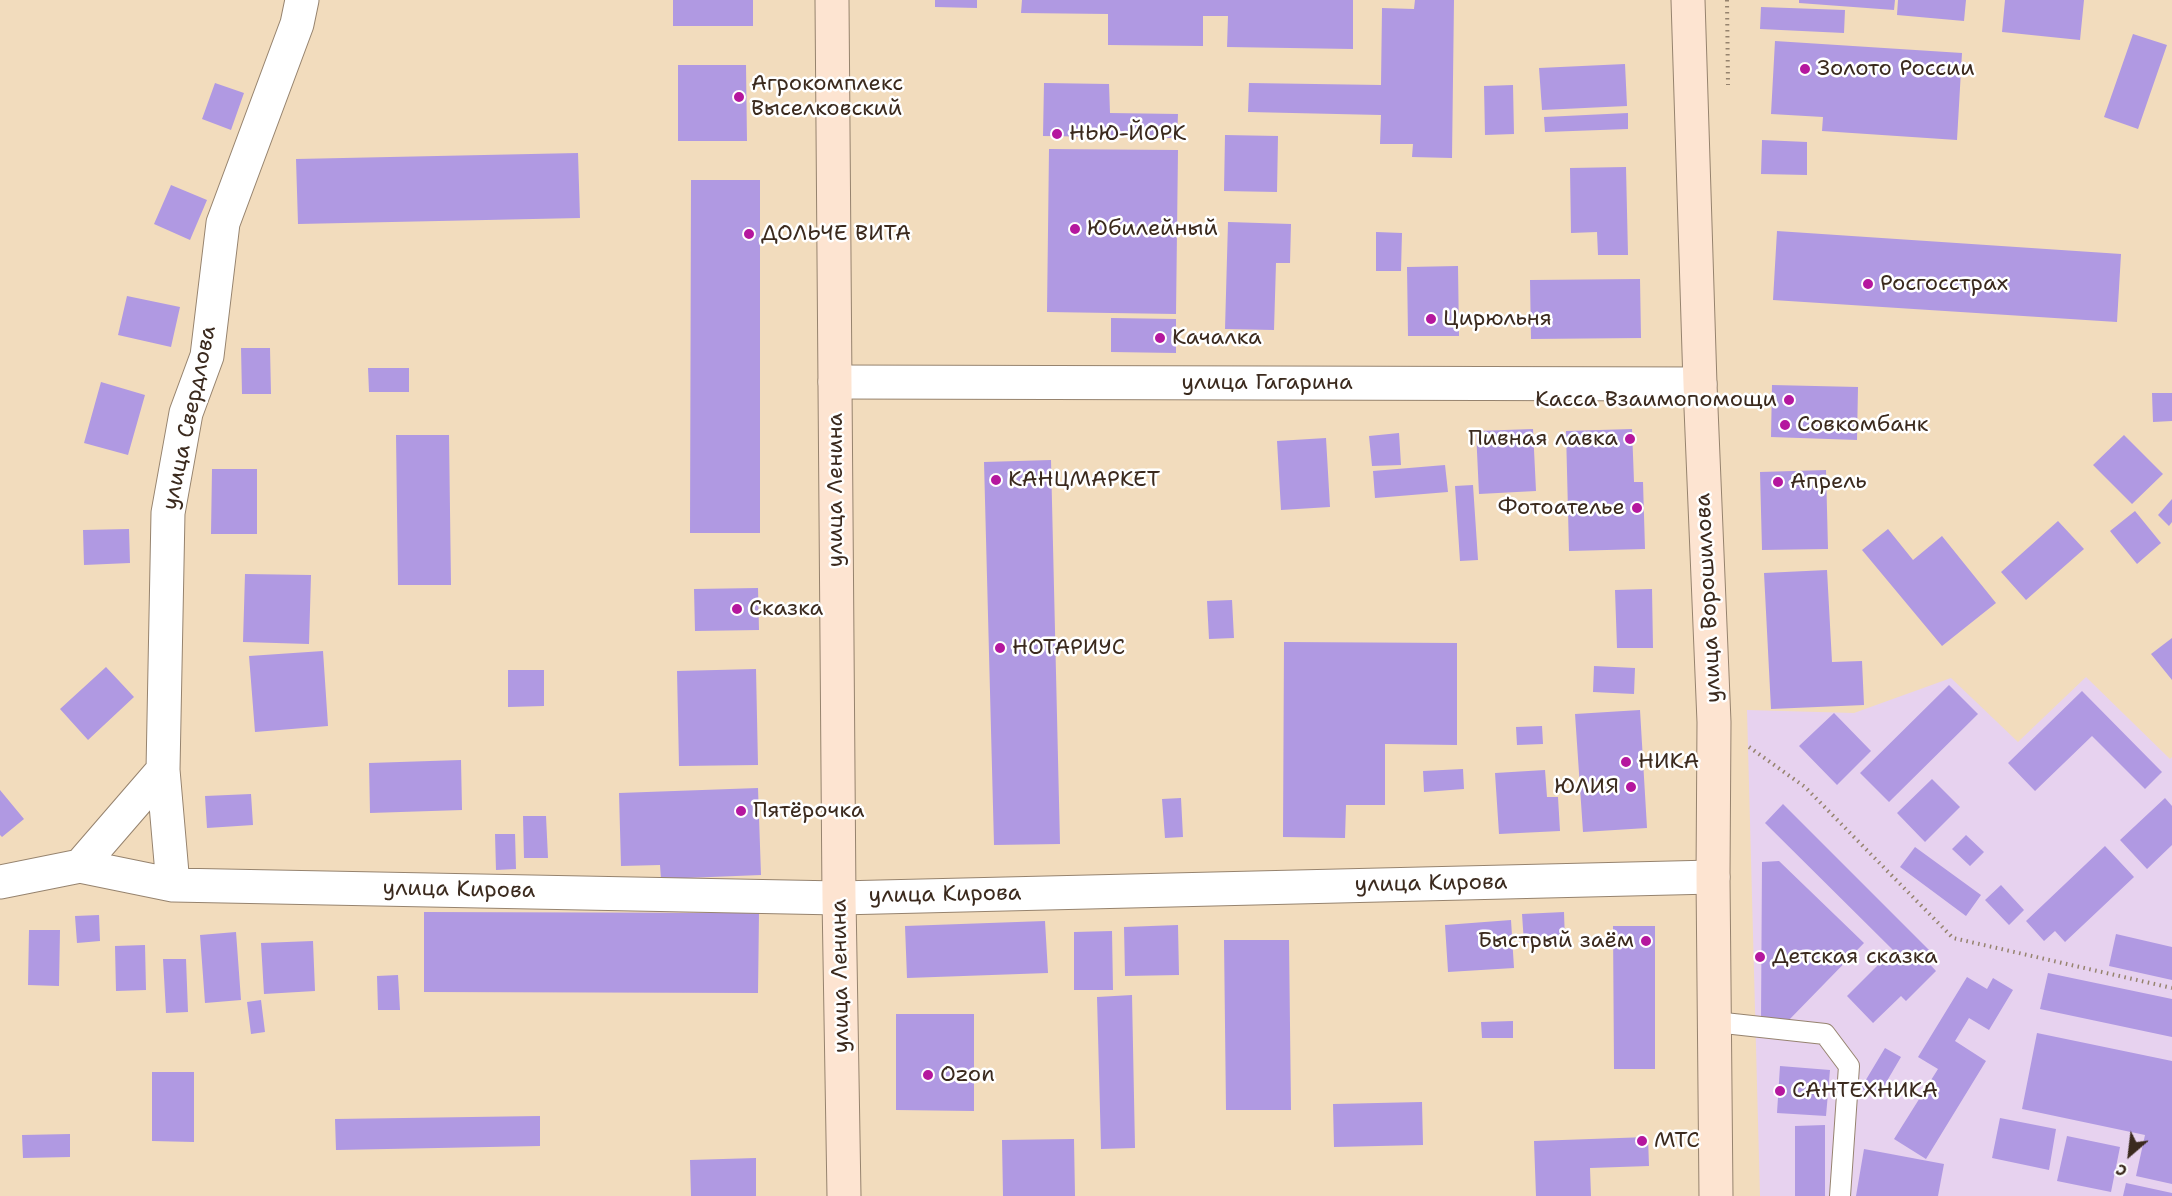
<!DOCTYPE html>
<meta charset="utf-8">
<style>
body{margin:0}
#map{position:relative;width:2172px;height:1196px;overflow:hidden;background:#f2dcbd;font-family:"Shantell Sans",sans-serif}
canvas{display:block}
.north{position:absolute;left:2100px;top:1124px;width:60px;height:60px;-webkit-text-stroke:4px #fff;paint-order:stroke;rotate:208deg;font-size:16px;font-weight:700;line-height:24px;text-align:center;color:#3b2a1e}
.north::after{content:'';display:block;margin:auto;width:21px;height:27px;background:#3b2a1e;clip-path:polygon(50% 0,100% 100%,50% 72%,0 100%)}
</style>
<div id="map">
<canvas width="2172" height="1196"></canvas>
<div class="north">С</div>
</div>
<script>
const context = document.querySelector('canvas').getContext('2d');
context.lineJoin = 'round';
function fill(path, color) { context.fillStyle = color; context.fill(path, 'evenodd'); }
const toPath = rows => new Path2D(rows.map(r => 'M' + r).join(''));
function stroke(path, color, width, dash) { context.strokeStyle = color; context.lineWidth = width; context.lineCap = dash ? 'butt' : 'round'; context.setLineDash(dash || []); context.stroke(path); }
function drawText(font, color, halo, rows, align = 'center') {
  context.font = font + ' "Shantell Sans",sans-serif'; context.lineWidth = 5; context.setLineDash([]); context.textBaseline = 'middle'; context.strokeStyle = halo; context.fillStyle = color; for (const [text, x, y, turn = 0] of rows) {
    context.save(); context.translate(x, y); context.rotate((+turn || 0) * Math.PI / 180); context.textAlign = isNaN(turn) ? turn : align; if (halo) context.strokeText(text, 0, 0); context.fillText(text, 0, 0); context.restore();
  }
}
fill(toPath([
 [2086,677,2170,759,2172,757,2172,1196,1760,1196,1747,710,1854,713,1951,678,2018,742]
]), '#e7d2ef');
fill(toPath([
 [673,0,753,0,753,26,673,26],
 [935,0,977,0,977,8,935,7],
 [1022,0,1353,0,1353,49,1227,47,1228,16,1203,16,1203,46,1108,45,1108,14,1021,13],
 [1415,0,1454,0,1452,158,1412,157,1413,144,1380,144,1381,115,1248,112,1249,83,1381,85,1382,8,1414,9],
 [1799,0,1895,0,1894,10,1799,3],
 [1898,0,1966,0,1964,21,1897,15],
 [2005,0,2084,0,2080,40,2002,32],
 [1761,7,1845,10,1844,33,1760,29],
 [2133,34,2167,45,2138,129,2104,117],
 [1775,41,1962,53,1957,140,1822,131,1823,117,1771,114],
 [1625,64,1627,106,1542,110,1539,68],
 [678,65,746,65,747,141,678,141],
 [215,83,244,93,231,130,202,119],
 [1044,83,1109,84,1110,113,1178,114,1177,138,1043,136],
 [1513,85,1514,134,1485,135,1484,86],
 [1628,113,1628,129,1545,132,1544,117],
 [1225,135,1278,136,1277,192,1224,191],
 [1762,140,1807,142,1807,175,1761,174],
 [1049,149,1178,150,1176,314,1047,312],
 [578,153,580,218,298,224,296,159],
 [1626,167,1628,255,1598,255,1597,232,1571,233,1570,168],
 [691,180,760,180,760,533,690,533],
 [171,185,207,200,190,240,154,224],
 [1228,222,1291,224,1290,263,1276,263,1274,330,1225,329],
 [1777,231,2121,254,2117,322,1773,300],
 [1376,232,1402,233,1401,271,1376,271],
 [1458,266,1459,336,1408,336,1407,267],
 [1640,279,1641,338,1531,339,1530,280],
 [127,296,180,307,171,347,118,335],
 [1111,318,1176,319,1176,353,1111,352],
 [241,348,270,348,271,394,242,394],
 [368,368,409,368,409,392,369,392],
 [101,382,145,395,128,455,84,443],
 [1772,385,1858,387,1857,440,1771,437],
 [2152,393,2172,393,2172,421,2153,422],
 [1533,429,1536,491,1479,494,1476,431],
 [1632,429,1634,482,1643,482,1645,549,1569,551,1566,431],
 [1399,433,1401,465,1372,466,1369,436],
 [396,435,449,435,451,585,398,585],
 [2124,435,2163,474,2132,504,2093,465],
 [1326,438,1330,507,1281,510,1277,441],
 [1051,460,1060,844,994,845,984,462],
 [1445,465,1448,492,1375,498,1373,471],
 [212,469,257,469,257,534,211,534],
 [1826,470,1828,549,1762,550,1760,472],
 [1473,485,1478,560,1460,561,1455,486],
 [2172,499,2172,522,2169,526,2158,515],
 [2135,511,2161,543,2137,564,2110,531],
 [2058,521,2084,549,2026,600,2001,572],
 [129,529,130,563,84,565,83,530],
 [1888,529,1913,560,1942,536,1996,603,1942,646,1862,550],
 [1827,570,1832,662,1862,661,1864,705,1771,709,1764,573],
 [245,574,311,575,309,644,243,642],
 [758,588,759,630,695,631,694,589],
 [1652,589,1653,648,1617,648,1615,590],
 [1232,600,1234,638,1209,639,1207,601],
 [2172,638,2172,680,2151,654],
 [1284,642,1457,643,1457,745,1385,744,1385,805,1346,805,1345,838,1283,837],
 [323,651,328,726,255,732,249,656],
 [1594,666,1635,668,1634,694,1593,692],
 [106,667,134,697,88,740,60,709],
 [756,669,758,765,679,766,677,671],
 [508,670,544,670,544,706,508,707],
 [1949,685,1978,714,1889,802,1860,773],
 [2082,691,2162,772,2145,789,2092,736,2035,791,2008,763],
 [1640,710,1647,828,1583,832,1575,714],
 [1834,713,1871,751,1837,785,1799,746],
 [1542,726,1543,744,1517,745,1516,727],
 [461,760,462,810,370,813,369,763],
 [1463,769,1464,789,1424,792,1423,771],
 [1545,770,1547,797,1558,797,1560,831,1499,834,1495,773],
 [1932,779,1960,807,1925,842,1897,813],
 [758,788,761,875,661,879,660,865,621,866,619,793],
 [0,790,24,819,2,837,0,835],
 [251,794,253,825,207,828,205,796],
 [1181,798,1183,837,1165,838,1162,799],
 [2165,798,2172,806,2172,845,2147,869,2120,840],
 [1783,804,1929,950,1923,957,1936,971,1906,1001,1901,996,1873,1023,1847,996,1893,950,1765,823],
 [523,816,546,816,548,858,524,858],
 [495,834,515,834,516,869,496,870],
 [1966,835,1984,852,1970,866,1952,849],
 [2105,846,2134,877,2065,942,2055,931,2044,941,2026,921],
 [1915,847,1981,895,1966,916,1900,867],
 [1779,861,1864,943,1786,1023,1761,1021,1762,862],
 [2001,885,2024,910,2009,925,1985,900],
 [424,912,759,913,758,993,424,992],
 [1564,912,1565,942,1524,943,1522,914],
 [99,915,100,941,77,943,75,916],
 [1511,920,1514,968,1448,972,1445,925],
 [1045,921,1048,973,907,978,905,926],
 [1178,925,1179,975,1125,976,1124,927],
 [1613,926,1655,926,1655,1069,1614,1069],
 [29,930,60,930,59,986,28,985],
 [1112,931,1113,990,1074,990,1074,932],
 [236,932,241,1000,205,1003,200,935],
 [2116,934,2172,947,2172,980,2109,966],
 [1224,940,1289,940,1291,1110,1226,1110],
 [313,941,315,991,264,994,261,943],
 [145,945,146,990,116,991,115,946],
 [163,959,186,959,188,1012,166,1013],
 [2048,973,2172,999,2172,1037,2040,1009],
 [398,975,400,1010,378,1010,377,976],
 [1967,977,1987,989,1993,978,2013,990,1989,1030,1969,1018,1955,1041,1986,1061,1926,1159,1894,1139,1938,1069,1918,1057],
 [1132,995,1135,1148,1101,1149,1097,997],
 [261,1000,265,1032,251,1034,247,1002],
 [896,1014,974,1014,974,1111,896,1110],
 [1513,1021,1513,1038,1482,1038,1481,1022],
 [2037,1033,2172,1061,2172,1184,2136,1176,2145,1135,2022,1109],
 [1885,1048,1901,1057,1877,1098,1861,1088],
 [1780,1066,1830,1070,1826,1116,1777,1113],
 [152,1072,194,1072,194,1142,152,1141],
 [1422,1102,1423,1145,1334,1147,1333,1104],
 [540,1116,540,1146,336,1150,335,1119],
 [2000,1118,2056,1129,2049,1170,1992,1158],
 [1825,1125,1825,1196,1795,1196,1795,1126],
 [70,1134,70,1157,23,1158,22,1135],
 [2067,1136,2120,1147,2111,1192,2057,1181],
 [1648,1137,1649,1166,1590,1168,1591,1196,1536,1196,1534,1141],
 [1074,1139,1075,1196,1003,1196,1002,1140],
 [1864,1149,1944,1164,1938,1196,1856,1196],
 [756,1158,756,1196,691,1196,690,1160],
 [2126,1183,2172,1193,2172,1196,2123,1196]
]), '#b099e2');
const lane = toPath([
 [1715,1022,1825,1034,1849,1066,1840,1196]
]);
const street = toPath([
 [835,382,1700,384],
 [80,866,163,770],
 [0,882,80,866,173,885,839,898,1713,877],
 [173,885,163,770,168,513,186,413,207,356,223,223,297,24,302,0]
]);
const secondary = toPath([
 [832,0,839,898,844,1196],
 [1688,0,1700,384,1714,722,1713,877,1716,1196]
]);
stroke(lane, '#96836e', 22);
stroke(street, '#96836e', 35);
stroke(secondary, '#96836e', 35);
stroke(toPath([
 [1727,0,1728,85],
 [1749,747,1805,787,1953,938,2172,988]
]), '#96836e', 4, [1.5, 4.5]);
stroke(lane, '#fff', 20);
stroke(street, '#fff', 33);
stroke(secondary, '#fde4d1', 33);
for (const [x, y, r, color] of [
 [1805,69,6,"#b5179e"],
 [739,97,6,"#b5179e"],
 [1057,134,6,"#b5179e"],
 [1075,229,6,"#b5179e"],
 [749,234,6,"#b5179e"],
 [1868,284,6,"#b5179e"],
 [1431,319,6,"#b5179e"],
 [1160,338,6,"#b5179e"],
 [1789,400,6,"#b5179e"],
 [1785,425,6,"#b5179e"],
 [1630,439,6,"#b5179e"],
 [996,480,6,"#b5179e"],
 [1778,482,6,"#b5179e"],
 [1637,508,6,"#b5179e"],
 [737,609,6,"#b5179e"],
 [1000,648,6,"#b5179e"],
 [1626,762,6,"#b5179e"],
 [1631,787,6,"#b5179e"],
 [741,811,6,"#b5179e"],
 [1646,941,6,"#b5179e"],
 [1760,957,6,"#b5179e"],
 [928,1075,6,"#b5179e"],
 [1780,1091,6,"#b5179e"],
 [1642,1141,6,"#b5179e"]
]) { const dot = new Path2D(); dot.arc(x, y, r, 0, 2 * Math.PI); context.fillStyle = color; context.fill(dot); stroke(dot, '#fff', 2); }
drawText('22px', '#3b2a1e', '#fff', [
 ["Золото России",1817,69],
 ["Агрокомплекс",751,84],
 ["Выселковский",751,109],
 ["НЬЮ-ЙОРК",1069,134],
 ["Юбилейный",1087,229],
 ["ДОЛЬЧЕ ВИТА",761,234],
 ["Росгосстрах",1880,284],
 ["Цирюльня",1443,319],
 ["Качалка",1172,338],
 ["Касса Взаимопомощи",1777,400,"right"],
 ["Совкомбанк",1797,425],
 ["Пивная лавка",1618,439,"right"],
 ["КАНЦМАРКЕТ",1008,480],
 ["Апрель",1790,482],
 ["Фотоателье",1625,508,"right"],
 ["Сказка",749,609],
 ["НОТАРИУС",1012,648],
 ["НИКА",1638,762],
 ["ЮЛИЯ",1619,787,"right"],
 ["Пятёрочка",753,811],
 ["Быстрый заём",1634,941,"right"],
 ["Детская сказка",1772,957],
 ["Ozon",940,1075],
 ["САНТЕХНИКА",1792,1091],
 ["МТС",1654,1141]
], 'left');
drawText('22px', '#3b2a1e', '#fff', [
 ["улица Гагарина",1267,383],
 ["улица Свердлова",190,418,-78],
 ["улица Ленина",836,490,-90],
 ["улица Ворошилова",1709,598,-93],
 ["улица Кирова",1431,884,-1],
 ["улица Кирова",459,890,1],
 ["улица Кирова",945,895,-1],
 ["улица Ленина",841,976,-91]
]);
</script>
